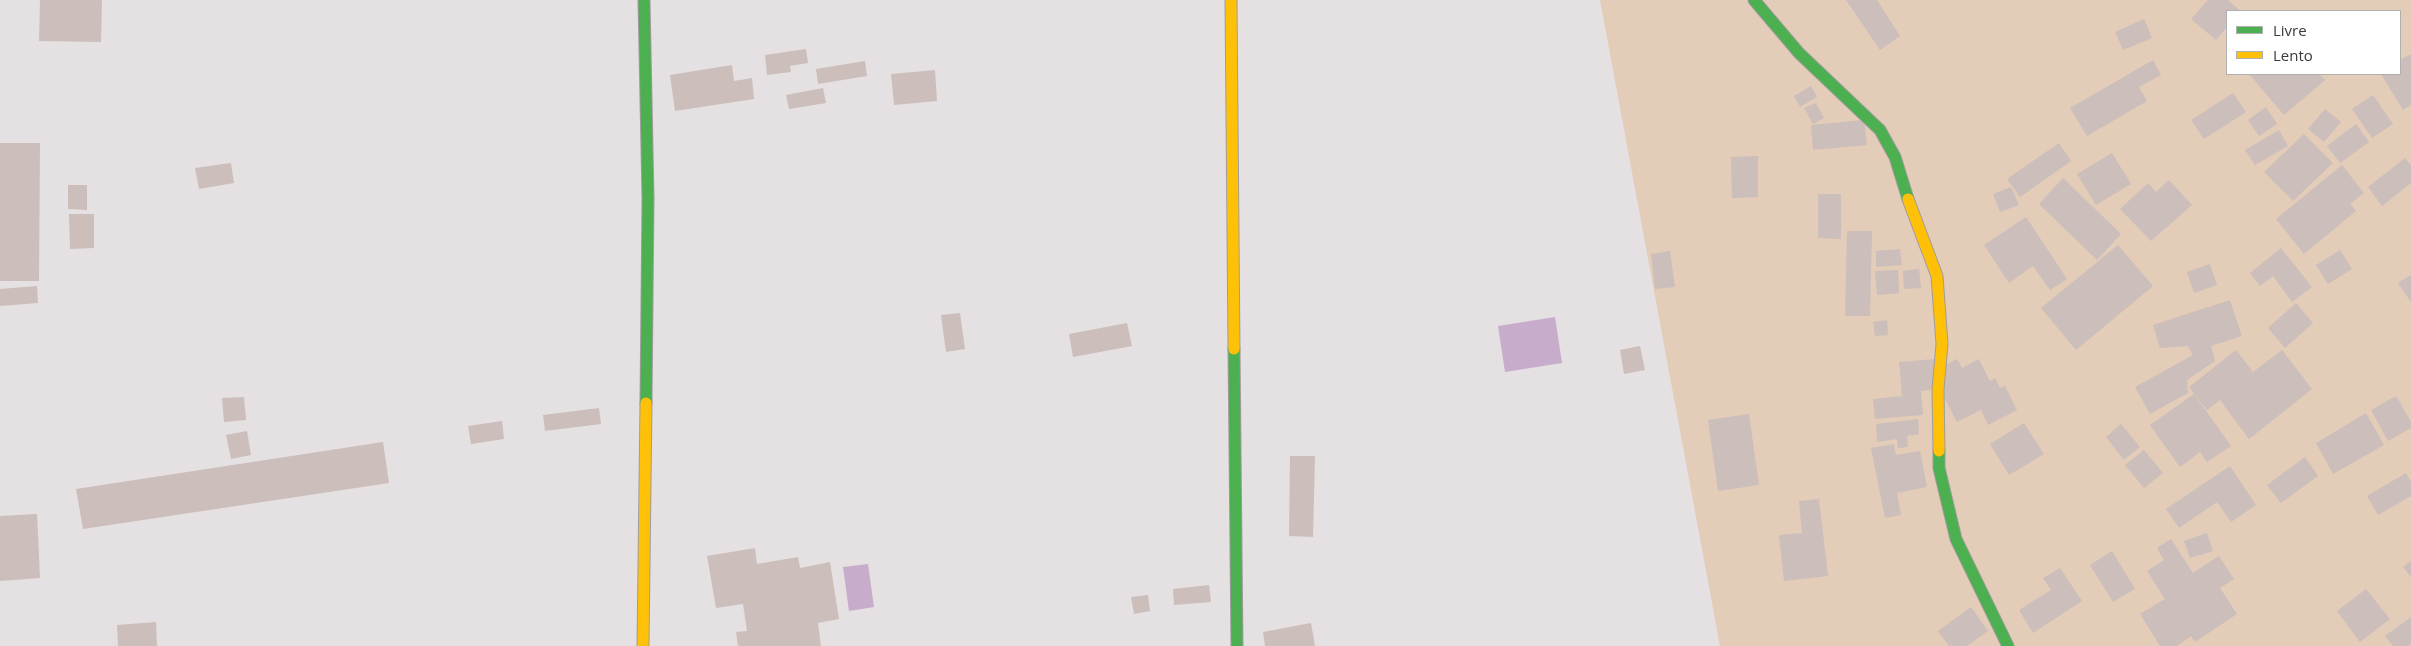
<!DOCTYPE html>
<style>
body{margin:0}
#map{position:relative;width:2411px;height:646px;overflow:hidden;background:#e5e0e1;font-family:"Open Sans",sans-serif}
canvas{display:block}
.legend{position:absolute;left:2226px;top:10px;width:175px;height:65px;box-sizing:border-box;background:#fff;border:1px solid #b1b0b0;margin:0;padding:6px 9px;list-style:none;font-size:15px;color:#3b3939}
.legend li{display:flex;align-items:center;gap:10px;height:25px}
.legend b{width:25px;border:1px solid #b1b0b0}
</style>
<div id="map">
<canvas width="2411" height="646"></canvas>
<ul class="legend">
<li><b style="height:6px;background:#4caf50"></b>Livre</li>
<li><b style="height:6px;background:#ffc107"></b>Lento</li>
</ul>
</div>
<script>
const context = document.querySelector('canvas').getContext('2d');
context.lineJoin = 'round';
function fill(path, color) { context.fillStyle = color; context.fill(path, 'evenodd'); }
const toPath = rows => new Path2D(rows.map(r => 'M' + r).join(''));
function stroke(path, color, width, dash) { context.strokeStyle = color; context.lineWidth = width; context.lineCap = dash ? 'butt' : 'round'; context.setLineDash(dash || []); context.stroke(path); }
fill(toPath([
 [1600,0,2411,0,2411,646,1720,646],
 [2227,11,2400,11,2400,74,2227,74]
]), '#e3ccb8');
fill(toPath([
 [1555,317,1562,363,1505,372,1498,326],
 [868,564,874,607,849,611,843,567]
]), '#c8accb');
fill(toPath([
 [40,0,102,0,101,42,39,41],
 [1846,0,1877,0,1900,36,1880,50],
 [2208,0,2228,0,2240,11,2227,11,2227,27,2216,40,2191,19],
 [2144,19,2152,38,2123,50,2115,32],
 [806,49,808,63,790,66,791,72,767,75,765,55],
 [2411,54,2411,105,2403,110,2381,74,2400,74,2400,60],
 [2153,60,2161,75,2139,87,2147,101,2087,136,2070,108],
 [865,61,867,76,818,84,816,69],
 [732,65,734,81,752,78,754,99,675,111,670,75],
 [935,70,937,101,894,105,891,74],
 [2249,74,2319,74,2325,80,2284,115],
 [1811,86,1817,97,1800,107,1794,96],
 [823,88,826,103,789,109,786,95],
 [2233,93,2246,112,2204,139,2191,120],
 [2373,95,2393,124,2372,138,2352,109],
 [1816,103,1824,118,1813,124,1804,108],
 [2266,107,2277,124,2259,136,2248,120],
 [2325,109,2341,122,2324,142,2308,129],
 [1864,120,1867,145,1813,150,1811,125],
 [2356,124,2369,142,2340,163,2327,146],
 [2279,130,2288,146,2255,165,2245,150],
 [2304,134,2333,163,2293,201,2264,172],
 [0,143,40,143,39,281,0,281],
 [2059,143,2071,161,2020,197,2007,179],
 [2112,153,2131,184,2096,205,2077,174],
 [1758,156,1758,197,1732,198,1731,157],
 [2405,158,2411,165,2411,183,2382,206,2368,187],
 [231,163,234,183,199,189,195,168],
 [2342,165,2364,193,2350,204,2356,211,2304,254,2276,219],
 [2063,178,2121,234,2097,260,2039,204],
 [2169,180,2192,205,2151,241,2120,209,2148,183,2156,192],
 [68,185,87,185,87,210,68,209],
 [2011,187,2019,205,2000,212,1993,194],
 [1818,194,1841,194,1841,239,1818,238],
 [69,214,94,214,94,248,70,249],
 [2026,217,2067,279,2050,290,2033,266,2009,283,1984,245],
 [1847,231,1872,231,1870,316,1845,316],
 [2118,245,2153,286,2076,350,2041,308],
 [2281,248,2312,287,2292,302,2273,276,2260,286,2250,273],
 [1900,249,1902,265,1876,267,1876,251],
 [2340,250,2352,269,2328,284,2316,265],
 [1670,251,1675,287,1655,289,1651,254],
 [2210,264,2217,285,2194,293,2187,272],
 [1919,269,1921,288,1904,289,1903,271],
 [1898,270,1899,293,1877,295,1875,271],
 [2411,275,2411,302,2398,283],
 [37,286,38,303,0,306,0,289],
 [2230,300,2242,336,2211,346,2215,361,2187,380,2188,393,2150,414,2135,387,2193,355,2188,346,2160,348,2153,325],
 [2296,303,2313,323,2285,348,2268,328],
 [960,313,965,349,946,352,941,315],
 [1887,320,1888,335,1875,336,1873,322],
 [1127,323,1132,346,1073,357,1069,334],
 [1640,346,1645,370,1624,374,1620,350],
 [2236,350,2253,372,2282,350,2312,389,2249,439,2220,400,2207,410,2189,387],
 [1934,359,1936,389,1921,391,1923,415,1875,419,1873,399,1902,396,1899,362],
 [1957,359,1962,368,1979,359,1990,381,1995,378,2000,388,2005,386,2017,410,1988,425,1981,410,1957,422,1943,395,1944,366],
 [2194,394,2231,446,2207,462,2200,452,2180,467,2150,425],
 [2396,396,2411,422,2411,428,2388,441,2371,410],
 [244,397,246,420,224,422,222,398],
 [599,408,601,424,545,431,543,415],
 [2366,413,2384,445,2333,474,2316,443],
 [1749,414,1759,485,1718,491,1708,420],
 [1918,419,1919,434,1907,436,1908,447,1898,448,1897,439,1877,442,1876,424],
 [502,421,504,439,471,444,468,426],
 [2024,423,2044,454,2009,475,1990,444],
 [2121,424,2140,447,2124,460,2106,437],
 [247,431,251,455,231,459,226,435],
 [383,442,389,483,83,529,76,489],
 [1894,444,1896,455,1920,451,1927,487,1897,493,1901,515,1885,518,1871,448],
 [2144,450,2163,473,2144,488,2125,465],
 [1290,456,1315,456,1313,537,1289,536],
 [2305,457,2318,476,2281,503,2267,485],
 [2230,466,2256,505,2231,522,2217,502,2179,528,2166,509],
 [2406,473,2411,482,2411,496,2378,515,2367,496],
 [1819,499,1828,576,1784,581,1779,535,1802,533,1799,501],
 [37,514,40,578,0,581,0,516],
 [2207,533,2213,551,2190,558,2184,541],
 [2171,539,2193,573,2219,556,2234,579,2220,588,2237,614,2195,642,2191,636,2177,646,2160,646,2140,614,2165,599,2147,571,2164,560,2157,548],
 [755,548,757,564,798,557,800,568,830,562,839,619,818,623,821,646,738,646,736,632,747,631,743,604,716,608,707,556],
 [2112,551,2135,589,2113,602,2090,565],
 [2411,561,2411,577,2403,567],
 [2060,568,2082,601,2033,633,2019,610,2051,590,2043,578],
 [1209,585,1211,602,1174,605,1173,589],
 [2366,589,2390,619,2360,642,2337,611],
 [1148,595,1150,611,1134,614,1131,597],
 [1971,607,1988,631,1967,646,1949,646,1938,631],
 [2411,617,2411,644,2408,646,2393,646,2385,636],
 [156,622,157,646,118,646,117,625],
 [1311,623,1315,646,1265,646,1263,632]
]), '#ccbebb');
const fast = toPath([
 [644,0,648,198,646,403],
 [1754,0,1799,53,1880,130,1895,157,1908,199],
 [1234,349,1237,646],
 [1939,451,1939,468,1956,539,2008,646]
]);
const slow = toPath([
 [1231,0,1234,349],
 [1908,199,1937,276,1942,344,1938,389,1939,451],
 [643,646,646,403]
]);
stroke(fast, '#a09c9d', 13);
stroke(slow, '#a09c9d', 13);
stroke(fast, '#4caf50', 11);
stroke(slow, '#ffc107', 11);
</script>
